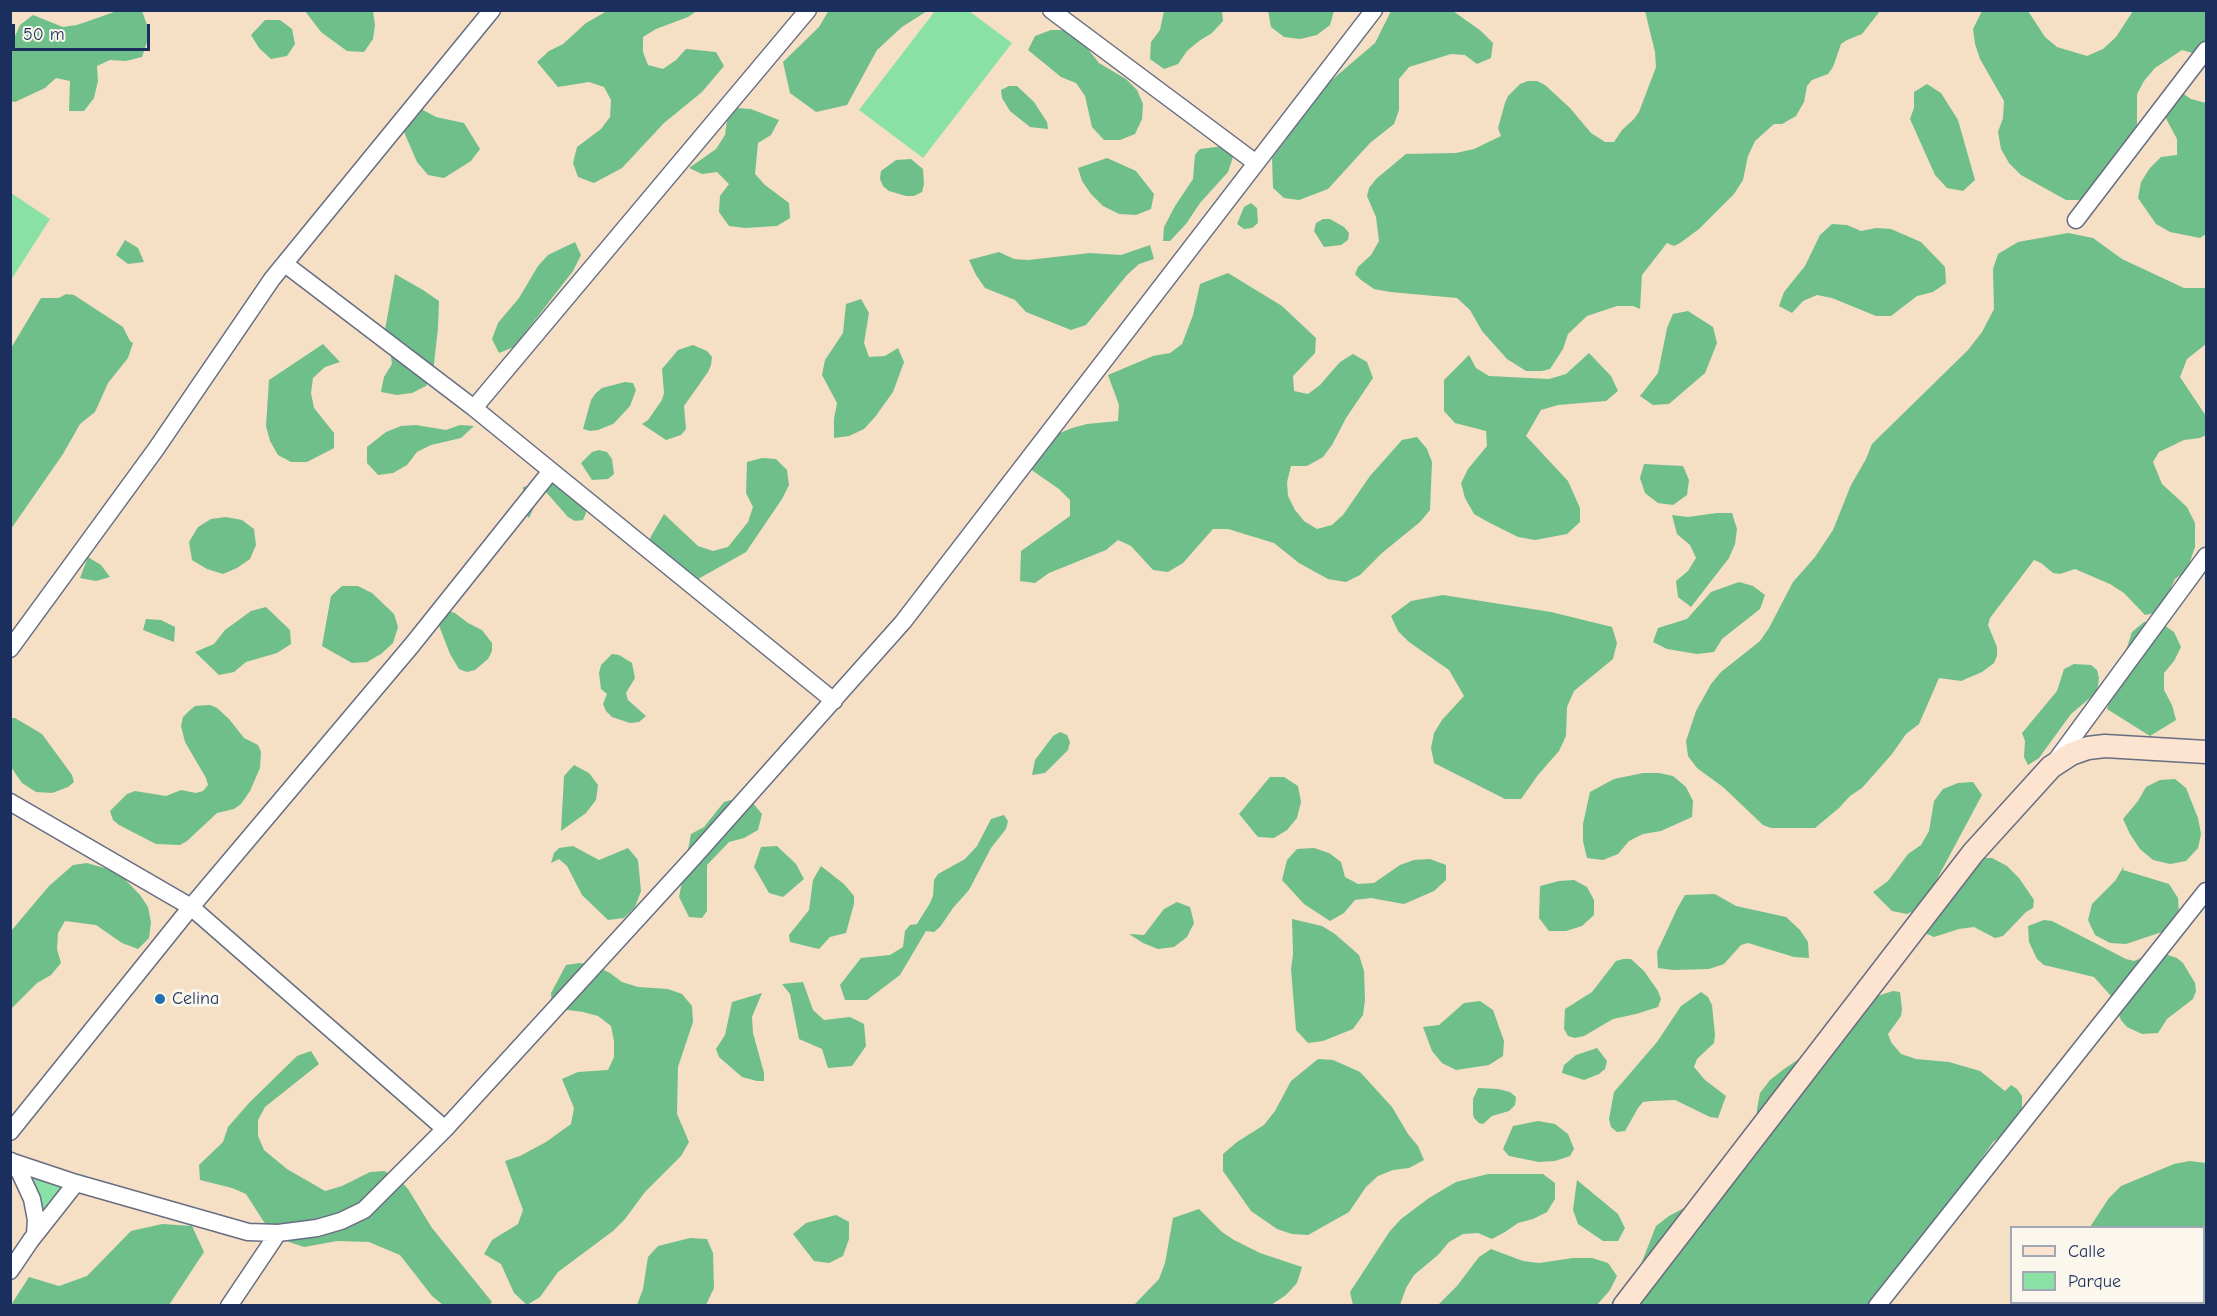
<!DOCTYPE html>
<style>
body{margin:0}
#map{position:relative;width:2217px;height:1316px;overflow:hidden;background:#f5dfc5;font-family:"Comic Neue",sans-serif}
canvas{display:block}
.frame{position:absolute;inset:0;border:12px solid #1b2f5e;pointer-events:none}
.legend{position:absolute;left:2010px;top:1226px;width:195px;height:78px;box-sizing:border-box;background:#fbf7ec;border:2px solid #a1a7b3;margin:0;padding:8px 10px;list-style:none;font-size:18px;color:#1b2f5e}
.legend li{display:flex;align-items:center;gap:12px;height:30px}
.legend b{width:30px;border:2px solid #a1a7b3}
.scale{position:absolute;left:12px;top:24px;width:138px;height:27px;box-sizing:border-box;border:3px solid #1b2f5e;border-top:0;padding-left:8px;font-size:18px;line-height:21px;white-space:nowrap;color:#1b2f5e;-webkit-text-stroke:4px #fbf7ec;paint-order:stroke}
</style>
<div id="map">
<canvas width="2217" height="1316"></canvas>
<div class="frame"></div>
<ul class="legend">
<li><b style="height:8px;background:#fde4d1"></b>Calle</li>
<li><b style="height:16px;background:#8ae1a5"></b>Parque</li>
</ul>
<div class="scale">50 m</div>
</div>
<script>
const context = document.querySelector('canvas').getContext('2d');
context.lineJoin = 'round';
function fill(path, color) { context.fillStyle = color; context.fill(path, 'evenodd'); }
const toPath = rows => new Path2D(rows.map(r => 'M' + r).join(''));
function stroke(path, color, width, dash) { context.strokeStyle = color; context.lineWidth = width; context.lineCap = dash ? 'butt' : 'round'; context.setLineDash(dash || []); context.stroke(path); }
function drawText(font, color, halo, rows, align = 'center') {
  context.font = font + ' "Comic Neue",sans-serif'; context.lineWidth = 6; context.setLineDash([]); context.textBaseline = 'middle'; context.strokeStyle = halo; context.fillStyle = color; for (const [text, x, y, turn = 0] of rows) {
    context.save(); context.translate(x, y); context.rotate((+turn || 0) * Math.PI / 180); context.textAlign = isNaN(turn) ? turn : align; if (halo) context.strokeText(text, 0, 0); context.fillText(text, 0, 0); context.restore();
  }
}
fill(toPath([
 [935,11,969,11,1012,43,923,158,859,110],
 [11,193,50,219,11,280],
 [35,1178,61,1188,43,1213,38,1190,33,1181,33,1179]
]), '#8ae1a5');
fill(toPath([
 [698,10,688,17,656,29,643,37,643,52,648,65,663,69,676,60,686,49,716,52,724,66,702,92,664,123,622,168,594,183,578,177,573,163,577,147,601,129,610,117,611,100,604,87,589,82,558,87,537,62,549,51,563,44,586,23,607,11],
 [829,10,927,11,902,27,877,50,847,105,816,112,790,93,783,62,819,27],
 [1268,10,1334,10,1334,11,1330,25,1317,35,1300,39,1284,37,1271,27],
 [117,11,142,11,147,25,147,42,142,57,126,61,110,60,97,66,98,81,94,98,84,111,69,111,70,81,56,78,45,88,15,102,11,101,11,45,20,25,33,15,63,27,77,25],
 [305,11,373,11,375,25,373,39,364,52,347,51,321,32],
 [1164,11,1222,11,1223,21,1212,33,1199,41,1187,51,1178,64,1164,69,1150,59,1151,42,1160,30],
 [1391,11,1453,11,1481,31,1493,43,1491,58,1477,64,1465,55,1451,54,1409,67,1399,79,1399,110,1394,124,1370,143,1328,189,1299,200,1284,198,1273,188,1272,158,1326,85,1375,43],
 [1645,11,1880,11,1862,34,1847,40,1841,44,1833,67,1828,74,1812,80,1807,86,1804,102,1796,116,1782,124,1774,124,1755,141,1748,156,1743,180,1734,194,1699,229,1680,243,1674,246,1667,243,1642,275,1640,309,1633,306,1617,306,1587,316,1568,334,1563,349,1550,369,1542,371,1526,371,1507,359,1482,331,1470,310,1457,298,1390,292,1374,289,1361,280,1355,274,1358,267,1371,255,1379,241,1376,217,1367,196,1369,188,1376,179,1406,154,1456,153,1474,149,1501,136,1498,128,1505,103,1508,96,1520,84,1528,81,1537,81,1545,85,1570,108,1591,133,1605,142,1614,142,1622,130,1634,119,1639,112,1656,67,1655,52],
 [1982,11,2028,11,2045,37,2057,47,2087,56,2103,49,2116,37,2133,11,2206,11,2206,57,2182,50,2155,68,2144,81,2137,94,2137,126,2132,142,2084,200,2066,200,2021,175,2009,163,2001,149,1998,132,2003,118,2004,101,1980,59,1975,44,1973,29],
 [265,20,280,20,292,29,295,44,287,56,271,59,259,48,251,35],
 [1051,30,1067,30,1079,38,1099,63,1126,79,1137,90,1143,104,1142,119,1135,134,1120,140,1104,140,1092,127,1085,96,1076,83,1061,77,1028,50,1035,36],
 [1927,84,1941,93,1958,120,1975,180,1963,191,1947,188,1935,175,1910,119,1914,108,1914,92],
 [1009,86,1017,86,1034,102,1047,122,1048,129,1030,127,1010,111,1002,98,1001,90],
 [2178,90,2191,99,2206,103,2206,234,2200,238,2170,232,2156,224,2138,198,2141,182,2150,168,2161,157,2177,155,2177,139,2162,111],
 [418,96,423,110,436,117,464,123,480,149,471,161,444,178,428,175,417,162,404,132,401,117],
 [736,108,751,109,779,120,771,135,758,143,755,174,765,185,789,203,790,218,777,226,745,228,729,226,719,212,720,196,729,184,717,172,702,174,689,168,716,149,725,135,727,120],
 [1224,146,1231,149,1233,157,1228,172,1200,203,1186,224,1170,241,1163,241,1164,227,1175,206,1193,179,1195,155,1200,149],
 [1107,158,1136,171,1154,194,1151,209,1136,215,1119,214,1103,206,1091,194,1082,181,1078,168],
 [911,159,923,169,924,184,922,192,914,196,906,196,889,191,883,186,880,179,881,171,896,160],
 [1251,203,1257,208,1258,223,1252,228,1244,229,1237,224,1244,207],
 [1323,219,1330,219,1344,227,1349,233,1348,240,1341,245,1324,247,1314,231,1316,223],
 [1832,224,1847,225,1861,231,1876,228,1891,229,1921,242,1945,267,1946,283,1933,292,1917,296,1891,316,1876,316,1832,298,1817,295,1803,301,1792,313,1779,306,1784,292,1805,266,1820,235],
 [2068,233,2093,238,2122,259,2184,288,2206,288,2206,344,2187,359,2180,377,2206,416,2206,435,2200,438,2184,440,2159,452,2153,462,2162,484,2187,507,2195,523,2195,547,2187,570,2175,579,2160,612,2145,615,2124,593,2110,584,2075,569,2060,574,2053,573,2041,563,2034,560,1990,618,1988,625,1997,647,1997,656,1994,663,1982,672,1961,681,1939,678,1919,724,1906,734,1892,754,1862,788,1850,796,1839,808,1815,828,1771,828,1763,825,1723,787,1697,768,1688,756,1686,741,1696,711,1711,684,1721,672,1760,641,1769,628,1793,582,1815,557,1833,530,1851,485,1866,459,1872,444,1968,350,1982,332,1994,309,1993,269,1998,254,2018,242],
 [125,240,138,248,144,262,128,264,116,255],
 [575,242,581,255,573,271,514,347,499,353,492,339,498,323,519,298,538,266,548,255],
 [1150,245,1154,259,1139,264,1127,275,1086,325,1071,330,1026,312,1015,300,985,288,976,275,969,260,999,252,1014,259,1028,260,1090,253,1121,255],
 [1228,273,1282,306,1316,338,1315,353,1293,376,1294,391,1308,394,1320,385,1340,362,1353,354,1367,362,1373,378,1346,418,1332,445,1323,457,1307,466,1291,466,1287,482,1288,496,1295,510,1304,521,1317,529,1332,525,1343,515,1370,476,1402,440,1417,437,1427,449,1432,462,1430,510,1420,522,1382,553,1360,575,1346,582,1328,579,1299,563,1274,543,1228,529,1213,529,1183,563,1168,572,1153,570,1131,546,1118,540,1106,550,1049,573,1035,583,1020,581,1021,551,1070,516,1070,500,1059,489,1033,471,1023,459,1031,445,1072,428,1087,424,1118,421,1119,405,1108,375,1153,356,1170,353,1182,344,1193,315,1200,284],
 [395,274,423,290,439,301,438,328,433,373,426,386,412,393,397,395,381,392,384,377,392,364,390,349,384,335],
 [66,294,74,295,123,327,130,341,133,343,128,358,108,383,95,412,80,424,63,454,11,529,11,348,41,298,59,298],
 [861,299,869,313,864,343,869,357,885,356,898,348,904,362,893,392,875,417,864,429,849,436,834,438,834,419,837,403,822,375,825,360,843,333,846,304],
 [1688,311,1713,327,1717,343,1705,373,1669,404,1653,405,1640,396,1658,373,1667,328,1673,314],
 [323,344,340,362,325,367,313,378,311,393,314,408,334,433,334,448,307,462,291,462,278,455,270,441,266,426,269,380],
 [693,345,707,351,712,357,711,365,708,372,684,406,686,429,681,435,666,440,642,424,648,420,662,400,664,393,662,369,678,350],
 [1589,353,1611,376,1618,391,1606,401,1558,405,1541,410,1526,436,1568,481,1580,508,1580,522,1567,534,1535,540,1518,537,1488,522,1474,514,1465,498,1461,483,1468,469,1487,446,1486,431,1455,423,1444,411,1444,380,1469,355,1476,368,1489,376,1549,379,1566,374],
 [625,382,633,383,636,390,630,406,618,419,613,424,598,430,590,431,583,429,591,400,596,393,602,388],
 [416,425,446,430,460,425,474,426,461,438,431,445,417,452,407,465,393,473,378,475,367,463,367,447,386,432,401,426],
 [599,450,607,452,612,459,614,474,608,479,592,480,581,463,592,452],
 [762,458,776,459,787,470,789,485,782,499,746,552,691,583,654,555,650,538,664,514,698,546,713,551,728,547,748,522,753,507,746,493,747,462],
 [1644,464,1683,466,1689,480,1687,495,1673,505,1658,503,1645,493,1640,478],
 [561,480,584,498,586,513,583,520,575,521,568,517,546,492,539,496,529,518,524,512,523,487],
 [1717,513,1732,513,1737,529,1735,544,1729,558,1691,607,1678,597,1676,581,1688,571,1696,558,1690,545,1677,534,1672,515,1688,517],
 [226,517,242,520,254,529,256,545,250,559,237,568,223,574,207,569,192,560,189,542,198,527,211,519],
 [88,557,101,565,110,577,96,581,80,578],
 [1739,582,1753,586,1765,595,1760,609,1722,639,1714,652,1697,654,1667,649,1653,642,1658,628,1687,619,1711,592],
 [342,586,358,586,372,593,394,614,398,627,393,643,381,654,367,662,352,663,322,646,331,596],
 [1443,595,1551,612,1612,627,1617,643,1613,659,1574,691,1567,707,1566,736,1559,751,1538,775,1521,799,1505,799,1434,763,1431,748,1434,733,1442,720,1464,696,1449,670,1409,642,1398,631,1391,616,1411,601],
 [266,607,290,630,291,644,277,653,246,662,234,672,219,675,195,652,214,644,225,630,251,611],
 [448,611,455,613,468,623,482,630,492,643,492,651,488,659,475,670,467,672,459,669,450,654,438,623],
 [146,619,161,620,175,627,174,642,143,630],
 [2144,622,2161,623,2174,632,2181,647,2174,661,2164,673,2164,690,2172,705,2176,720,2150,736,2107,709,2132,632],
 [612,654,619,655,632,663,635,678,626,693,628,700,646,716,639,722,630,723,612,717,606,711,603,704,607,694,601,689,599,673,601,665],
 [2074,664,2091,665,2097,670,2099,678,2097,692,2071,714,2039,758,2028,765,2024,757,2025,741,2022,733,2057,691,2064,669],
 [210,705,217,708,229,719,244,738,258,745,261,752,260,768,250,791,241,804,234,809,217,813,187,841,180,845,156,844,119,825,113,820,110,811,127,794,135,791,166,796,181,790,196,793,203,791,208,785,206,778,185,742,181,726,183,717,189,711,195,706],
 [11,718,15,718,42,734,72,775,74,782,68,787,52,793,36,792,22,783,11,767],
 [1060,732,1067,735,1070,742,1068,750,1045,773,1032,775,1035,760,1053,736],
 [574,765,589,773,598,785,596,800,586,813,561,831,564,776],
 [1643,773,1659,773,1673,776,1686,787,1693,801,1692,817,1661,831,1643,834,1629,841,1618,854,1603,860,1587,858,1583,841,1583,824,1590,792,1614,779],
 [1270,777,1284,777,1298,786,1301,802,1297,818,1287,830,1274,838,1258,837,1239,814],
 [2175,779,2186,788,2198,818,2201,834,2198,848,2186,861,2170,864,2153,860,2140,849,2130,834,2123,819,2138,801,2146,787,2160,780],
 [1973,782,1982,795,1922,907,1907,914,1892,911,1873,892,1888,881,1908,854,1921,845,1929,831,1934,801,1943,789,1958,783],
 [738,798,752,802,762,814,758,830,744,838,729,842,707,865,707,911,702,918,689,917,679,897,691,834,704,827,724,802],
 [1004,815,1008,821,1006,829,991,848,969,890,953,908,940,927,934,932,926,931,900,975,867,1000,845,1000,840,985,861,958,890,955,903,947,905,931,910,925,917,924,930,903,933,896,934,880,938,874,965,859,977,846,991,819],
 [573,846,599,860,628,848,638,860,641,891,635,907,624,918,608,920,582,895,567,866,559,859,551,863,554,853,559,848],
 [777,846,796,864,804,879,783,897,769,893,754,867,761,847],
 [1314,848,1329,853,1341,862,1345,877,1358,884,1374,883,1400,865,1414,860,1430,859,1446,865,1446,880,1434,891,1404,904,1371,898,1355,900,1344,913,1330,921,1304,904,1282,880,1287,860,1297,849],
 [1983,858,1992,858,2007,866,2019,878,2034,900,2033,908,2026,912,2003,936,1995,938,1974,927,1959,929,1934,937,1927,934,1926,926],
 [87,863,118,872,140,895,148,907,151,922,149,938,138,949,122,943,96,925,65,921,58,933,57,949,61,963,51,975,37,983,11,1009,11,931,49,886,73,865],
 [821,866,844,884,854,896,854,904,846,933,830,937,819,949,790,942,789,935,809,910,813,880],
 [2124,866,2123,870,2169,884,2178,898,2179,914,2174,928,2126,944,2110,943,2095,935,2088,920,2092,904,2115,881],
 [1574,880,1587,887,1594,900,1594,915,1582,926,1566,931,1549,931,1539,918,1540,886,1559,881],
 [1715,894,1736,906,1786,917,1800,930,1808,942,1809,958,1794,957,1748,943,1741,945,1724,964,1709,969,1673,970,1658,968,1657,952,1677,909,1685,895],
 [1177,902,1190,907,1194,923,1187,937,1174,947,1158,949,1143,943,1129,934,1144,935,1164,909],
 [1292,919,1322,926,1335,934,1359,955,1364,971,1365,1000,1363,1015,1353,1029,1323,1041,1308,1043,1296,1030,1291,969,1293,954],
 [2044,920,2052,921,2126,959,2134,961,2151,954,2168,955,2177,958,2183,963,2195,983,2196,991,2193,999,2167,1019,2158,1033,2142,1034,2127,1027,2121,1020,2111,996,2094,977,2044,965,2037,959,2029,942,2028,926],
 [1623,959,1631,959,1644,971,1658,991,1661,999,1658,1007,1636,1014,1613,1019,1584,1036,1575,1038,1568,1036,1564,1029,1565,1009,1592,992,1616,961],
 [580,963,596,966,610,973,622,982,638,987,668,989,682,994,692,1006,693,1022,678,1067,677,1114,689,1142,681,1156,645,1192,625,1219,613,1231,558,1272,540,1297,527,1305,514,1293,501,1264,484,1254,492,1240,518,1224,523,1210,505,1161,520,1156,546,1142,571,1124,574,1108,562,1079,578,1072,608,1070,614,1057,614,1041,611,1026,598,1016,583,1012,552,1008,551,993,566,965],
 [803,982,813,1010,824,1020,850,1017,864,1024,866,1046,852,1066,828,1068,822,1049,799,1039,790,994,782,984],
 [1893,991,1900,992,1902,1009,1901,1016,1888,1034,1891,1042,1901,1054,1916,1059,1949,1062,1980,1071,2005,1091,2011,1085,2017,1089,2022,1096,2022,1113,2014,1127,1993,1142,1899,1280,1868,1305,1635,1306,1638,1272,1656,1226,1669,1216,1699,1200,1757,1143,1757,1109,1760,1093,1770,1080,1784,1069,1826,1041,1865,1000],
 [1701,992,1708,997,1712,1005,1715,1035,1714,1043,1697,1059,1694,1067,1705,1080,1726,1096,1718,1118,1710,1117,1675,1100,1651,1101,1643,1102,1638,1108,1625,1131,1617,1132,1611,1127,1609,1119,1614,1092,1657,1042,1681,1006],
 [762,993,752,1017,753,1033,764,1073,764,1081,757,1081,742,1077,719,1057,716,1049,725,1035,732,1002],
 [1480,1001,1493,1010,1504,1041,1503,1056,1489,1065,1456,1070,1442,1063,1432,1051,1423,1027,1439,1025,1464,1003],
 [1597,1048,1607,1061,1605,1069,1599,1074,1584,1080,1562,1073,1564,1065,1576,1055],
 [311,1051,319,1064,265,1107,258,1120,258,1136,264,1150,287,1169,325,1191,342,1186,370,1172,384,1171,398,1178,408,1189,432,1228,492,1302,489,1305,443,1305,432,1296,400,1255,369,1242,337,1241,304,1247,289,1242,275,1234,264,1222,246,1194,232,1188,200,1180,199,1165,223,1142,228,1127,249,1103,297,1056],
 [1318,1059,1333,1060,1360,1072,1392,1107,1408,1134,1418,1146,1424,1160,1409,1168,1393,1170,1378,1176,1366,1187,1349,1212,1308,1235,1292,1234,1277,1229,1251,1211,1223,1171,1223,1154,1237,1142,1264,1125,1275,1111,1291,1081],
 [1478,1088,1498,1089,1510,1092,1516,1097,1515,1105,1509,1111,1492,1116,1483,1124,1479,1123,1474,1118,1473,1114,1473,1099],
 [1538,1121,1555,1124,1568,1134,1574,1149,1570,1156,1555,1161,1539,1162,1509,1156,1503,1149,1513,1126],
 [2190,1161,2206,1163,2206,1305,2063,1305,2065,1302,2204,1302,2204,1228,2090,1227,2109,1198,2121,1186,2174,1164],
 [1488,1174,1543,1174,1555,1183,1555,1199,1547,1212,1533,1219,1518,1223,1505,1232,1492,1239,1478,1233,1463,1234,1449,1242,1438,1255,1414,1275,1406,1288,1400,1305,1353,1305,1350,1292,1390,1231,1401,1219,1429,1198,1456,1182],
 [1577,1180,1618,1214,1625,1228,1618,1241,1603,1241,1578,1224,1573,1210],
 [1199,1209,1222,1232,1234,1240,1260,1253,1302,1267,1297,1283,1286,1295,1271,1305,1134,1305,1159,1279,1165,1263,1173,1218],
 [836,1215,849,1222,849,1239,843,1256,829,1263,814,1261,793,1234,806,1223],
 [162,1224,192,1226,204,1252,169,1305,11,1305,29,1277,59,1286,87,1276,131,1231],
 [690,1238,707,1239,713,1253,714,1288,706,1305,637,1305,643,1289,648,1257,658,1246],
 [1491,1249,1523,1261,1539,1263,1573,1258,1592,1258,1608,1263,1617,1276,1610,1290,1597,1305,1438,1305,1457,1286,1479,1257]
]), '#6fbf8a');
const street = toPath([
 [1051,10,1256,163],
 [2076,220,2206,50],
 [285,264,474,408,834,701],
 [474,408,808,10],
 [10,649,156,449,272,279,492,10],
 [2057,759,2206,556],
 [10,802,191,907,445,1129],
 [10,1132,191,907,412,645,551,471],
 [10,1161,76,1183,248,1232,278,1233,317,1228,341,1221,364,1210,445,1129,692,859,903,622,1374,10],
 [11,1161,20,1173,32,1199,36,1220,35,1234],
 [10,1271,31,1240,76,1183],
 [229,1306,278,1233],
 [1877,1306,2206,891]
]);
const secondary = toPath([
 [1624,1306,1973,853,2051,767,2071,754,2088,748,2105,746,2206,752]
]);
stroke(street, '#676d82', 19);
stroke(secondary, '#676d82', 25);
stroke(street, '#fff', 16);
stroke(secondary, '#fde4d1', 22);
for (const [x, y, r, color] of [
 [160,999,6,"#1f6fb2"]
]) { const dot = new Path2D(); dot.arc(x, y, r, 0, 2 * Math.PI); context.fillStyle = color; context.fill(dot); stroke(dot, '#fbf7ec', 2); }
drawText('18px', '#1b2f5e', '#fbf7ec', [
 ["Celina",172,999]
], 'left');
</script>
